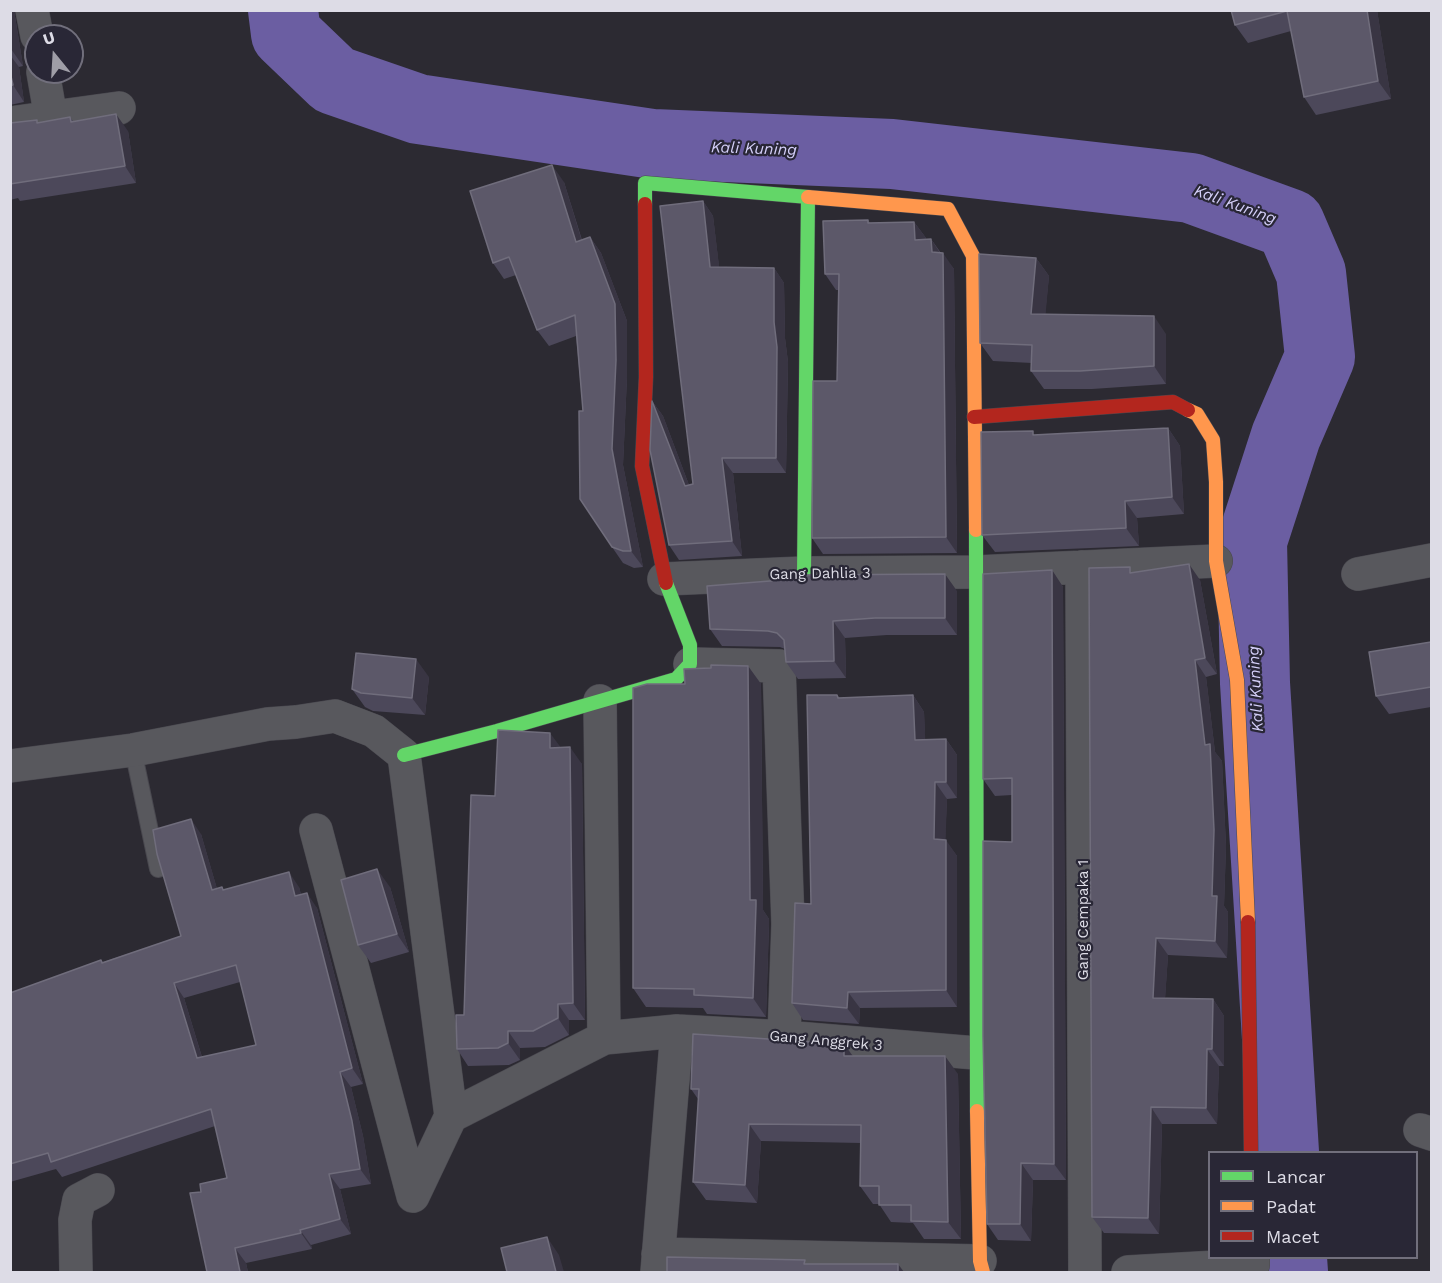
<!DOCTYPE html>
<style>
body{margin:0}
#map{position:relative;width:1442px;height:1283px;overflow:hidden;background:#2c2a32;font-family:"Work Sans",sans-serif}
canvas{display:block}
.frame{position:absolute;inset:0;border:12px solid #dddce6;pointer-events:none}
.legend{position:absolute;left:1208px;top:1151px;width:210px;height:108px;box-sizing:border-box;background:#292736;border:2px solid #716f7c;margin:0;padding:8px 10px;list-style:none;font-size:18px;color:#dddce6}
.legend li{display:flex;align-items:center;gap:12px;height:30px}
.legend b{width:30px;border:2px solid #716f7c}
.north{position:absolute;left:24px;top:24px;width:60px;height:60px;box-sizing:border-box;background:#292736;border:2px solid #716f7c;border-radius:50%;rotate:342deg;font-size:16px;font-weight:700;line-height:24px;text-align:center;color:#dddce6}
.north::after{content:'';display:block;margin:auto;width:21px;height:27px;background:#9f9ea7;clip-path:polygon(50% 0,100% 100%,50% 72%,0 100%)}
</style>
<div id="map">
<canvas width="1442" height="1283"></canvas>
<div class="frame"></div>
<ul class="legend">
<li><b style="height:8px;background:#63d668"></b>Lancar</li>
<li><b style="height:8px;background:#ff974d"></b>Padat</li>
<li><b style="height:8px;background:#b3261e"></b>Macet</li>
</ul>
<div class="north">U</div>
</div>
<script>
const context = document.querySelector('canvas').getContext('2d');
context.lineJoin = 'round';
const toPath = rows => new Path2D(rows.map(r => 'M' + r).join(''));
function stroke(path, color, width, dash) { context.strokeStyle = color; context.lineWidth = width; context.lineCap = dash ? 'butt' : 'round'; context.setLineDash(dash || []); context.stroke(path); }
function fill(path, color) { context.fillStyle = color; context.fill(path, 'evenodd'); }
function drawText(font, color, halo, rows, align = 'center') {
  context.font = font + ' "Work Sans",sans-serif'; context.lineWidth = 4.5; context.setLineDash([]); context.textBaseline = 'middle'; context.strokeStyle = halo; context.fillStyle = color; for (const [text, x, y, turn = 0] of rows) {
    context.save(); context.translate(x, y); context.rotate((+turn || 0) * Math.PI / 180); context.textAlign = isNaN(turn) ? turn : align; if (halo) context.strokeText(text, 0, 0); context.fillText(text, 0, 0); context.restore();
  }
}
stroke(toPath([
 [283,10,286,34,334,80,418,109,653,144,892,154,1191,188,1290,224,1311,273,1320,357,1286,436,1252,541,1255,683,1284,1152],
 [1292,1258,1293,1272]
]), '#6b5ea2', 70);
const lane = toPath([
 [133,750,158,869]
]);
const street = toPath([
 [32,10,37,36],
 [43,72,51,118],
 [10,123,119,108],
 [1082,567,1085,1272],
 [1358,574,1432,560],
 [664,579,804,573,976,572,1216,561],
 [690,664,779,666,788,924,784,1037],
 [600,701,604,1038],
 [10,766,133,750,268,724,296,722,335,716,374,731,404,755,451,1116,413,1196],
 [316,830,413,1196],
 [451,1116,604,1038,677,1031,784,1037,976,1053],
 [1420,1130,1432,1134],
 [658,1254,980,1261],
 [76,1272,75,1220,79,1200,98,1190],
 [657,1272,677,1031],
 [1128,1272,1253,1265,1253,1258]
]);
const fast = toPath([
 [645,204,645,183,808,197,804,573],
 [976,530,977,1111],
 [404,755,497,731,676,679,690,664,690,645,666,583]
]);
const slow = toPath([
 [808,197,948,209,973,256,976,530],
 [1188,410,1197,414,1213,440,1216,482,1216,561,1237,680,1248,922],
 [977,1111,980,1261,983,1272]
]);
const jam = toPath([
 [645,204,646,377,642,466,666,583],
 [974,417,1173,402,1188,410],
 [1248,922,1251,1152]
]);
stroke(lane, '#49484f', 18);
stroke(street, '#49484f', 34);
stroke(fast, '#49484f', 15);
stroke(slow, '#49484f', 15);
stroke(jam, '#49484f', 15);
stroke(lane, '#58585d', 16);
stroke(street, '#58585d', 33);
stroke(fast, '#63d668', 14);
stroke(slow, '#ff974d', 14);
stroke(jam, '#b3261e', 14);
fill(toPath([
 [10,10,14,10,23,66,19,67,24,102,10,105],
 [1231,10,1377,10,1391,99,1316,115,1304,97,1291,31,1248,43,1235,25],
 [70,117,73,121,128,131,136,183,20,201,18,198,10,200,10,123,39,123],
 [564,182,582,240,590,237,601,253,627,321,627,377,623,465,643,567,634,568,623,563,612,547,583,411,576,336,549,346,537,330,516,275,504,279,493,263],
 [703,201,713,216,719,267,774,268,784,283,785,338,788,362,786,473,733,473,742,556,679,560,669,545,652,401,663,416,689,485,693,484],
 [868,220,870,223,914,222,926,238,926,240,931,239,941,253,954,269,957,553,823,554,812,538,837,381,838,290,836,290,825,274],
 [1036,258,1049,276,1045,315,1166,334,1166,384,1092,389,1044,389,1031,371,1032,363,993,361,980,343],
 [1168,428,1180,446,1184,514,1137,518,1139,546,995,552,982,535,1035,435],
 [1052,570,1063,587,1066,1180,1033,1180,1031,1241,998,1240,987,1224,1012,842,1012,795,995,796,983,779],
 [1134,572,1200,580,1217,674,1206,677,1215,752,1222,761,1226,846,1224,906,1228,912,1227,958,1168,955,1165,998,1213,999,1224,1016,1224,1066,1219,1066,1217,1124,1162,1124,1159,1234,1104,1233,1092,1217],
 [957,591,957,635,887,635,845,638,846,678,798,679,786,662,785,649,780,647,722,646,710,629],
 [1431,642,1431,707,1389,714,1376,696],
 [748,666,761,684,763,910,769,919,769,924,766,1017,707,1014,703,1008,646,1007,633,988,685,684],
 [429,677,425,715,373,711,365,707,352,689],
 [837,695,840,698,913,695,924,712,925,740,946,739,957,755,957,798,947,799,945,840,957,856,957,1007,860,1008,859,1024,803,1020,792,1003,811,904],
 [561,748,582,764,585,1020,569,1020,569,1035,545,1047,520,1048,520,1060,509,1065,468,1066,457,1049,464,1015,495,796],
 [201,834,217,889,224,890,299,887,301,895,317,908,363,1084,351,1087,363,1136,371,1184,340,1189,351,1234,311,1245,312,1249,246,1263,248,1272,207,1272,201,1192,227,1178,215,1126,62,1177,56,1169,10,1182,10,993,101,960,103,962,181,936],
 [240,982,256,1045,202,1057,184,998],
 [390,887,409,952,371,963,358,945],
 [844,1044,853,1056,958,1074,961,1239,924,1239,913,1223,891,1222,879,1204,873,1204,860,1186,861,1143,761,1141,757,1203,706,1200,693,1182,698,1099,691,1089]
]), '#4c485a');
fill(toPath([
 [10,10,14,10,23,66,11,49],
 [1367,10,1377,10,1391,99,1378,81],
 [10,55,19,67,24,102,13,85,10,72],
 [116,114,128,131,136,183,125,166],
 [552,165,564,182,587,258,576,242],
 [703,201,713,216,721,282,710,267],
 [914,222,926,238,926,256,915,240],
 [590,237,601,253,627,321,627,377,623,465,643,567,631,551,612,449],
 [931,239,942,256,932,252],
 [943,253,954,269,957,553,946,537],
 [1036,258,1049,276,1044,332,1031,314],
 [774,268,784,283,785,338,788,362,786,473,776,458],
 [1154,316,1166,334,1166,384,1154,366],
 [652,401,663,416,695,501,685,486],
 [1168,428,1180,446,1184,514,1172,497],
 [722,458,733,473,742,556,732,541],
 [1125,501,1137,518,1139,546,1126,528],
 [1189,564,1200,580,1217,674,1205,658],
 [1052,570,1063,587,1066,1180,1054,1164],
 [945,574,957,591,957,635,945,618],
 [833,621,845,638,846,678,834,661],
 [416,659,429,677,425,715,412,698],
 [1195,660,1206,677,1215,752,1222,761,1226,846,1224,906,1228,912,1227,958,1215,941,1212,896,1205,745],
 [748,666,761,684,763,910,769,919,769,924,766,1017,753,998,750,900],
 [913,695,924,712,926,756,915,740],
 [550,733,562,749,550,748],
 [946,739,957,755,957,798,946,782],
 [570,747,582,764,585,1020,573,1003],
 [935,782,947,799,945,856,934,839],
 [191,819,201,834,222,906,212,890],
 [946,840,957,856,957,1007,946,990],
 [377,869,390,887,409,952,397,934],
 [289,872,299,887,306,912,295,896],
 [307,893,317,908,363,1084,352,1068],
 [1156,938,1168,955,1164,1015,1153,998],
 [174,983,184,998,207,1074,197,1058],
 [848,992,860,1008,859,1024,847,1008],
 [1213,999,1224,1016,1224,1066,1212,1049],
 [558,1004,569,1020,569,1035,558,1018],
 [508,1031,520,1048,520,1060,508,1043],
 [844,1044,857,1062,844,1056],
 [1207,1049,1219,1066,1217,1124,1206,1108],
 [945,1056,958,1074,961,1239,948,1222],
 [340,1072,351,1087,363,1136,371,1184,360,1169],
 [1151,1107,1162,1124,1159,1234,1148,1218],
 [749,1124,761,1141,757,1203,745,1185],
 [1021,1163,1033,1180,1031,1241,1020,1224],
 [329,1174,340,1189,351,1234,340,1219],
 [300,1230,311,1245,312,1249,301,1233],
 [547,1237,559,1255,564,1272,556,1272],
 [235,1248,246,1263,248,1272,240,1272],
 [898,1264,904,1272,898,1272]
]), '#393543');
const building = toPath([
 [1231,10,1367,10,1378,81,1304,97,1287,11,1235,25,1231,10],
 [10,72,13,85,10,86,10,72],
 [116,114,125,166,10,184,10,123,37,120,37,123,70,117,71,122,116,114],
 [552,165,576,242,590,237,615,304,616,360,612,449,631,551,623,551,612,547,580,499,579,411,583,411,575,315,537,330,509,257,493,263,470,191,552,165],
 [703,201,710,267,774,268,774,322,777,347,776,458,722,458,732,541,669,545,650,450,652,401,685,486,693,484,660,206,703,201],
 [868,220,868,223,914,222,915,240,931,239,932,252,943,253,946,537,812,538,813,381,837,381,839,274,825,274,823,221,868,220],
 [979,254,1036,258,1031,314,1154,316,1154,366,1080,371,1031,371,1032,345,980,343,979,254],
 [1168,428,1172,497,1125,501,1126,528,982,535,981,432,1033,431,1033,435,1168,428],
 [1189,564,1205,658,1195,660,1205,745,1210,744,1214,830,1212,896,1217,896,1215,941,1156,938,1153,998,1213,999,1212,1049,1207,1049,1206,1108,1151,1107,1148,1218,1092,1217,1089,568,1130,567,1130,573,1189,564],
 [1052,570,1054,1164,1021,1163,1020,1224,987,1224,983,1036,983,841,1012,842,1012,778,983,779,983,574,1052,570],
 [945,574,945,618,875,618,833,621,834,661,786,662,784,640,777,633,768,631,710,629,707,586,795,579,795,575,945,574],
 [1431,642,1431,687,1376,696,1369,652,1431,642],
 [356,653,416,659,412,698,361,693,352,689,356,653],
 [711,665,748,666,750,900,756,900,756,905,753,998,694,995,694,989,633,988,633,688,647,684,685,684,684,669,711,668,711,665],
 [807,695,837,695,838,698,913,695,915,740,946,739,946,782,935,782,934,839,946,840,946,990,848,992,847,1008,792,1003,795,903,811,904,807,695],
 [498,730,550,733,550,748,570,747,573,1003,558,1004,558,1018,533,1031,508,1031,508,1043,498,1048,457,1049,456,1015,464,1015,471,795,495,796,498,730],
 [191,819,212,890,222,887,223,890,289,872,295,896,307,893,352,1068,340,1072,352,1121,360,1169,329,1174,340,1219,300,1230,301,1233,235,1248,240,1272,207,1272,190,1193,201,1192,200,1184,227,1178,211,1109,51,1162,48,1153,10,1164,10,993,101,960,102,963,181,936,157,854,153,830,191,819],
 [236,965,256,1045,197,1058,174,983,236,965],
 [377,869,397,934,358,945,341,880,377,869],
 [693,1034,844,1044,844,1056,945,1056,948,1222,911,1221,911,1205,879,1205,879,1186,860,1186,861,1125,749,1124,745,1185,693,1182,699,1089,691,1089,693,1034],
 [547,1237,556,1272,507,1272,501,1248,547,1237],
 [667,1257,805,1260,804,1264,898,1264,898,1272,667,1272,667,1257]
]);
fill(building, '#5c5869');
stroke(building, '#706d7c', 1.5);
drawText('15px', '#dddce6', '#292736', [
 ["Gang Dahlia 3",820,574,-1],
 ["Gang Cempaka 1",1084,920,-90],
 ["Gang Anggrek 3",826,1041,5]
]);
drawText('italic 16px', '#d4cff8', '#292736', [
 ["Kali Kuning",754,149,2],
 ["Kali Kuning",1235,205,20],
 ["Kali Kuning",1256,689,-93]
]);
</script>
